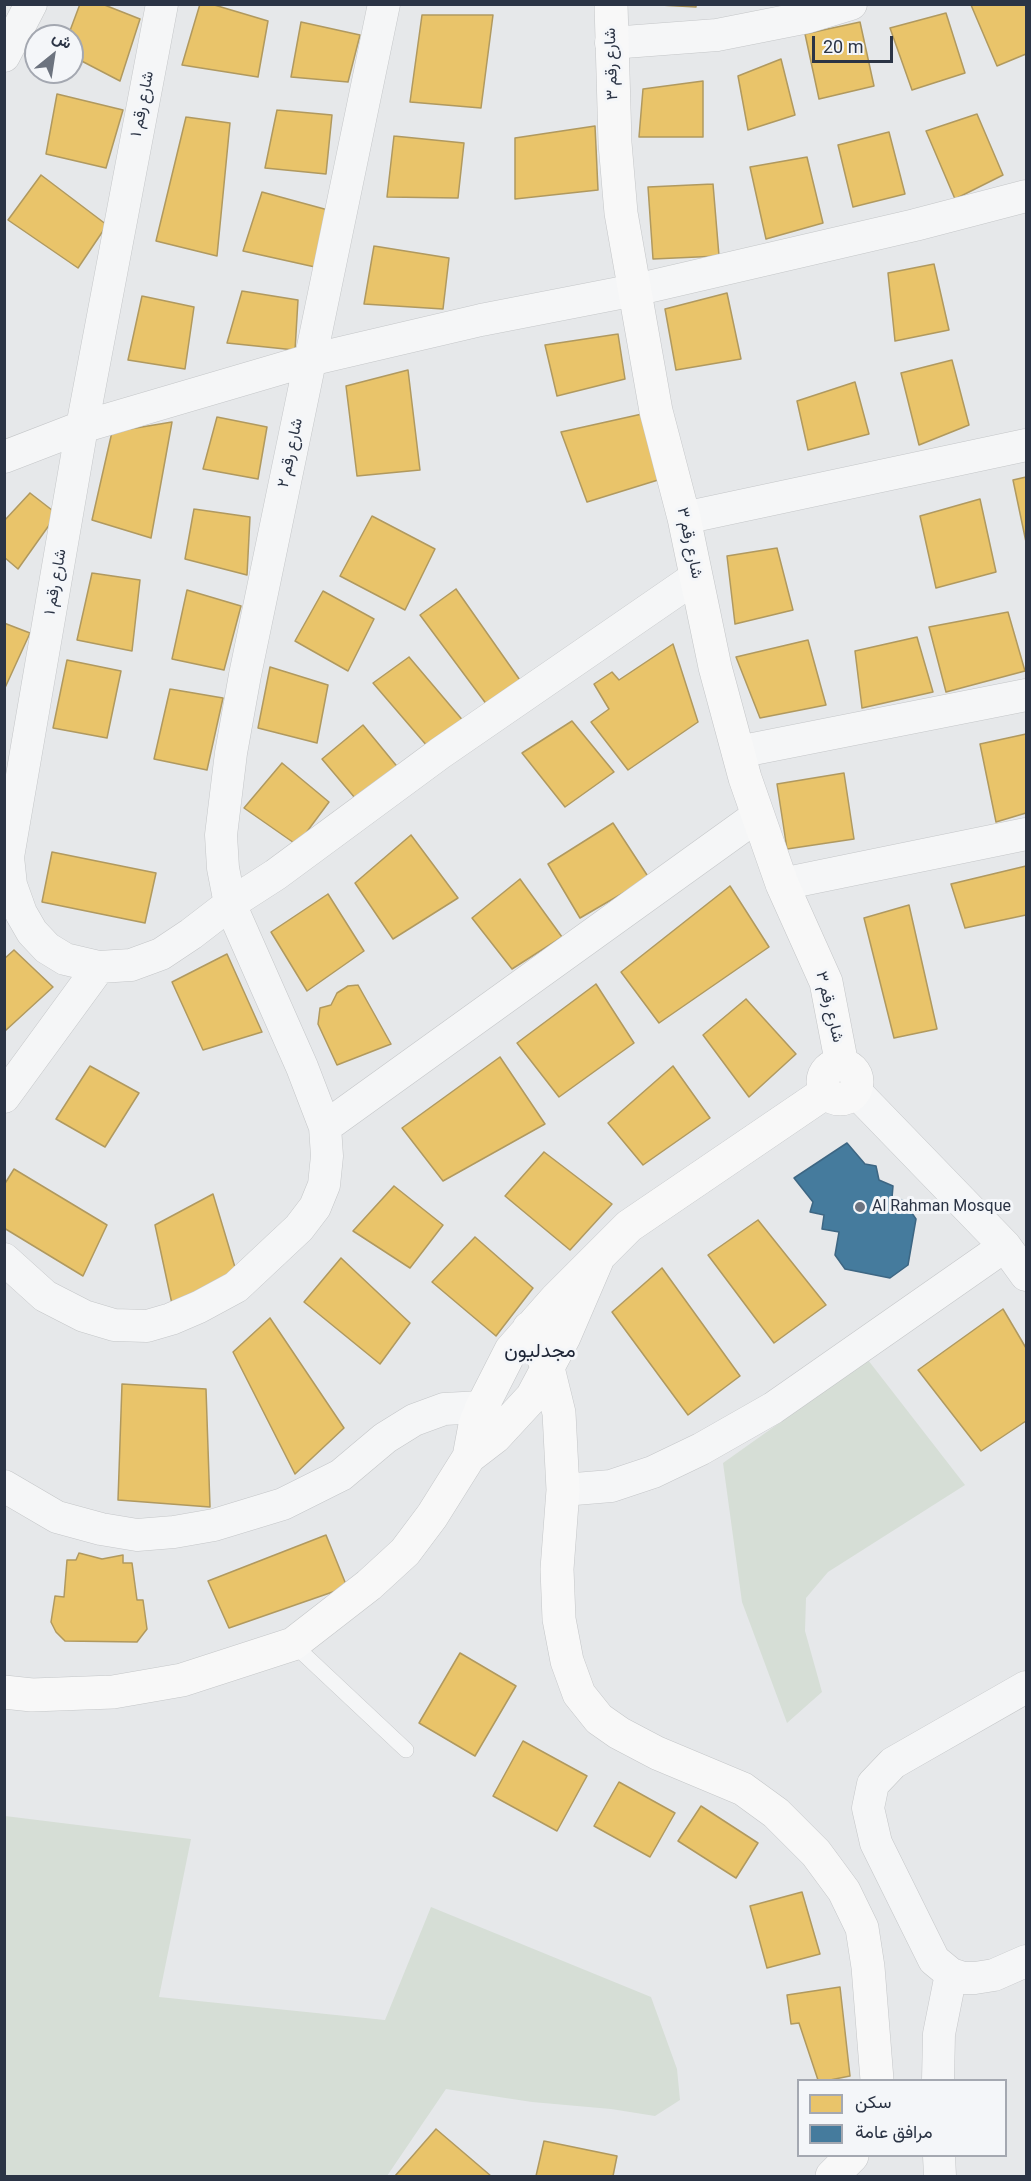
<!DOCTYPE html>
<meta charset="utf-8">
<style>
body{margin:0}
#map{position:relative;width:1031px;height:2181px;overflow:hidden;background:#e6e8ea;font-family:Roboto,Vazirmatn,sans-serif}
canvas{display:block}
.frame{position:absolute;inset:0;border:6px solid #2b3445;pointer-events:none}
.legend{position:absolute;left:797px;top:2079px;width:210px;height:78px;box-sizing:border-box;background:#f4f6f9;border:2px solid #a4a8b1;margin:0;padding:8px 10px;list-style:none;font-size:18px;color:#2b3445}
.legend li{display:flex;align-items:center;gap:12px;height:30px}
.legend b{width:30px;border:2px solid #a4a8b1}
.north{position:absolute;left:24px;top:24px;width:60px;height:60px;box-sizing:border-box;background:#f4f6f9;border:2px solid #a4a8b1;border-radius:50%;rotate:30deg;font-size:16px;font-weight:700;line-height:24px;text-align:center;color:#2b3445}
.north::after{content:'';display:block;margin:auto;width:21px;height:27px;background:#6c737f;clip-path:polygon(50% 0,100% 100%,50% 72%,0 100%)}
.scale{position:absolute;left:812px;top:36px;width:81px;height:27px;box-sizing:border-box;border:3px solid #2b3445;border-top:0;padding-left:8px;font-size:18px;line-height:21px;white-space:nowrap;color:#2b3445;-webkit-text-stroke:4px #f4f6f9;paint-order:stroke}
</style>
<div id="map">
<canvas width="1031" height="2181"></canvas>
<div class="frame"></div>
<ul class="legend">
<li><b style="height:16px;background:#e9c46a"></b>سكن</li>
<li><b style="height:16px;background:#457b9d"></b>مرافق عامة</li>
</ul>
<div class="north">ش</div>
<div class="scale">20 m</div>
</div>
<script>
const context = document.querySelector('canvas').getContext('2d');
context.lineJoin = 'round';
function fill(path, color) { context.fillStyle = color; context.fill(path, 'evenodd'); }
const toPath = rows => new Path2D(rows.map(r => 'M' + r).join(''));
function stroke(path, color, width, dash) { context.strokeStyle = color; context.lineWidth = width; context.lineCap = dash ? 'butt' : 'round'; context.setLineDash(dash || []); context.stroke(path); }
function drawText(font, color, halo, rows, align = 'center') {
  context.font = font + ' Roboto,Vazirmatn,sans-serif'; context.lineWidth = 6; context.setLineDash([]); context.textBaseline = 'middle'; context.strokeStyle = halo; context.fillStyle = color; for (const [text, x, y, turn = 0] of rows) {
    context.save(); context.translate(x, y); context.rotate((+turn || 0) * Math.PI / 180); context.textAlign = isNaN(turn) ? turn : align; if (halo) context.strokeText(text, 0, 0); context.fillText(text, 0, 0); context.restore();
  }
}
fill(toPath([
 [868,1360,965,1485,828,1572,806,1598,805,1631,822,1692,787,1723,742,1602,723,1463],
 [5,1816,191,1839,159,1997,385,2020,431,1907,651,1997,677,2069,680,2100,655,2116,611,2109,532,2102,446,2089,387,2176,5,2176]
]), '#d6ded6');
const homes = toPath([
 [80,4,102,4,140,19,120,81,72,56,72,36,68,36,80,4],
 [200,4,211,4,268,21,258,77,182,65,200,4],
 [642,4,696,4,696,7,642,4],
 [973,4,1026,4,1026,54,997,66,971,5,973,4],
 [946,13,965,73,912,90,890,28,946,13],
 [422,15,493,15,481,108,410,102,422,15],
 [301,22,360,35,348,82,291,77,301,22],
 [860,22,874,86,819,99,805,34,860,22],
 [781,59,795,115,748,130,738,76,781,59],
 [703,81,703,137,639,137,643,89,703,81],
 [57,94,123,110,106,168,46,154,57,94],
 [277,110,332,115,326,174,265,168,277,110],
 [977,114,1003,175,955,199,926,131,977,114],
 [186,117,230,123,217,256,156,241,186,117],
 [595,126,598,190,515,199,515,138,595,126],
 [889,132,905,194,853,207,838,145,889,132],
 [394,136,464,143,458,198,387,197,394,136],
 [807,157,823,223,766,239,750,167,807,157],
 [41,175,107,225,78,268,8,220,41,175],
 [713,184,719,256,653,259,648,187,713,184],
 [262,192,328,210,315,267,243,251,262,192],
 [374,246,449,258,443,309,364,304,374,246],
 [934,264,949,330,895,341,888,273,934,264],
 [242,291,298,300,295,350,227,343,242,291],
 [727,293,741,359,676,370,665,309,727,293],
 [142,296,194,307,185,369,128,360,142,296],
 [618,334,625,379,557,396,545,345,618,334],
 [952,360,969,425,919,445,901,373,952,360],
 [408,370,420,470,357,476,346,386,408,370],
 [855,382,869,434,808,450,797,401,855,382],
 [642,414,658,480,587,502,561,432,642,414],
 [217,417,267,427,258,479,203,469,217,417],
 [172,422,151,538,92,520,112,432,172,422],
 [1026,477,1026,542,1013,480,1026,477],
 [30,493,57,514,18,569,4,557,4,521,30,493],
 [980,499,996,572,936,588,920,516,980,499],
 [194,509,250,517,247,575,185,559,194,509],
 [372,516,435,549,405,610,340,576,372,516],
 [777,548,793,610,735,624,727,556,777,548],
 [92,573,140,580,132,651,77,640,92,573],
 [456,589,522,683,490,709,420,615,456,589],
 [187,590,241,606,224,670,172,659,187,590],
 [323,591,374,619,348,671,295,641,323,591],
 [1008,612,1025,671,946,692,929,627,1008,612],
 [4,623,30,633,4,690,4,623],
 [917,637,933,692,862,708,855,651,917,637],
 [808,640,826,705,760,718,736,657,808,640],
 [673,644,698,722,628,770,591,722,609,709,594,684,612,672,619,680,673,644],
 [409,657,465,723,428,747,373,683,409,657],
 [67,660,121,671,107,738,53,728,67,660],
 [270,667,328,685,317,743,258,728,270,667],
 [170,689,223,698,207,770,154,759,170,689],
 [572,721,614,772,565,807,522,753,572,721],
 [363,725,400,770,355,798,322,759,363,725],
 [1026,734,1026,813,996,822,980,744,1026,734],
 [282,763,329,802,297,845,244,808,282,763],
 [844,773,854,839,787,849,777,784,844,773],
 [613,823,649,878,580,918,548,864,613,823],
 [411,835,458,898,393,939,355,883,411,835],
 [52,852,156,873,145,923,42,902,52,852],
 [1026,866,1026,915,965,928,951,884,1026,866],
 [520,879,562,937,512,969,472,918,520,879],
 [730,886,769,947,659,1023,621,972,730,886],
 [328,894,364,951,307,991,271,932,328,894],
 [909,905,937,1029,894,1038,864,918,909,905],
 [14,950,53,987,5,1031,4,959,14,950],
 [227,954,262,1032,203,1050,172,982,227,954],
 [596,984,634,1043,559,1097,517,1043,596,984],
 [358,985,391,1044,337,1065,318,1024,320,1008,331,1005,337,993,348,986,358,985],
 [746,999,796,1054,749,1097,703,1035,746,999],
 [500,1057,545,1124,443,1181,402,1128,500,1057],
 [90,1066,139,1093,105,1147,56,1119,90,1066],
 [673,1066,710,1118,643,1165,608,1123,673,1066],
 [544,1152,612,1204,570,1250,505,1196,544,1152],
 [14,1169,107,1225,83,1276,4,1228,4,1185,14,1169],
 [394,1186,443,1225,410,1268,353,1231,394,1186],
 [213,1194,237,1274,172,1304,155,1225,213,1194],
 [758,1220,826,1305,774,1343,708,1255,758,1220],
 [475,1237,533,1288,496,1336,432,1282,475,1237],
 [341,1258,410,1323,380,1364,304,1302,341,1258],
 [662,1268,740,1376,688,1415,612,1312,662,1268],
 [1003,1309,1026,1348,1026,1421,981,1451,918,1370,1003,1309],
 [270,1318,344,1428,295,1474,233,1352,270,1318],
 [122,1384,206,1389,210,1507,118,1500,122,1384],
 [326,1535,347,1587,229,1628,208,1581,326,1535],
 [79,1553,102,1559,123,1555,123,1563,132,1563,137,1600,143,1600,147,1629,137,1642,65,1641,56,1632,51,1622,55,1596,64,1597,67,1560,76,1560,79,1553],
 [460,1653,516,1686,475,1756,419,1723,460,1653],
 [523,1741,587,1776,557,1831,493,1796,523,1741],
 [619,1782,675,1813,650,1857,594,1826,619,1782],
 [701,1806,758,1843,736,1878,678,1841,701,1806],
 [802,1892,820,1954,767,1968,750,1906,802,1892],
 [840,1987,850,2076,830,2080,818,2080,799,2023,791,2024,787,1995,840,1987],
 [436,2129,491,2176,395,2176,436,2129],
 [544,2141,617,2156,613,2176,536,2176,544,2141]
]);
fill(homes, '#e9c46a');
stroke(homes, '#b0995f', 1.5);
const public = toPath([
 [847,1143,865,1164,876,1166,879,1180,893,1186,892,1198,903,1200,916,1219,908,1265,890,1278,845,1269,835,1255,839,1232,822,1229,824,1215,810,1212,813,1202,794,1178,847,1143]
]);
fill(public, '#457b9d');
stroke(public, '#3d6683', 1.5);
const lane = toPath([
 [293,1644,406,1750]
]);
const street = toPath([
 [162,4,82,427,8,857,11,885,21,913,32,932,47,948,65,959,99,967,131,965,161,954,191,934,230,904,275,875,439,754,696,577],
 [611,43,717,35,808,17,851,4],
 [4,56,31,4],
 [4,457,82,427,310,360,481,320,635,290,915,225,1026,196],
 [684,518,1026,445],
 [738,752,1026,695],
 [782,884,1026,834],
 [855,1091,1005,1246,1026,1275],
 [4,1097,99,967],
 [325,1127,757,816],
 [4,1259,45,1296,84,1316,114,1325,147,1326,171,1319,199,1307,236,1287,299,1228,315,1207,324,1185,327,1156,325,1127,302,1067,230,904,223,868,221,835,231,753,245,675,384,4],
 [4,1486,57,1517,101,1529,137,1535,174,1532,214,1525,283,1504,341,1475,385,1438,414,1420,444,1409,482,1407],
 [563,1490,611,1486,653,1472,701,1449,773,1408,1005,1246],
 [1026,1687,893,1763,873,1784,868,1808,876,1843,934,1960,951,1974,963,1978,975,1978,994,1975,1026,1961],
 [938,2080,939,2034,951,1974],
 [939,2156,940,2176]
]);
const secondary = toPath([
 [611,4,615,143,621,213,656,411,684,518,715,667,745,778,782,884,826,982,842,1065],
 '823 1082a17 17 0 1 1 34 0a17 17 0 1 1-34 0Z',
 [529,1328,548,1368,559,1413,563,1490,557,1569,559,1619,567,1661,579,1694,599,1719,619,1733,657,1753,743,1789,776,1813,816,1853,844,1891,862,1928,868,1967,877,2080],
 [469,1457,475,1425,482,1407,511,1350,556,1299,629,1226,826,1092],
 [4,1692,32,1695,113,1692,182,1680,293,1644,369,1585,405,1552,432,1516,469,1457,495,1437,532,1397,564,1337,598,1258],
 [832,2176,852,2156]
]);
stroke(lane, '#c4c6c8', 16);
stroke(street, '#c4c6c8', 33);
stroke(secondary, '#c4c6c8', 34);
stroke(lane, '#f5f6f7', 15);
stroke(street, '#f5f6f7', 32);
stroke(secondary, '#f8f8f8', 33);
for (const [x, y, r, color] of [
 [860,1207,6,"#6c737f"]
]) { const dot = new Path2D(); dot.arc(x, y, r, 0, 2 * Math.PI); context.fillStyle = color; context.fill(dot); stroke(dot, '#f4f6f9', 2); }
drawText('16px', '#2b3445', '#f4f6f9', [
 ["شارع رقم ٣",612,64,-92],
 ["شارع رقم ١",143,104,-79],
 ["شارع رقم ٢",291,453,-78],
 ["شارع رقم ٣",689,543,78],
 ["شارع رقم ١",56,582,-80],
 ["شارع رقم ٣",829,1007,76]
]);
drawText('16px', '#2b3445', '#f4f6f9', [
 ["Al Rahman Mosque",872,1207]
], 'left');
drawText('20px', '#1d2536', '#f4f6f9', [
 ["مجدليون",540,1352]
]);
</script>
